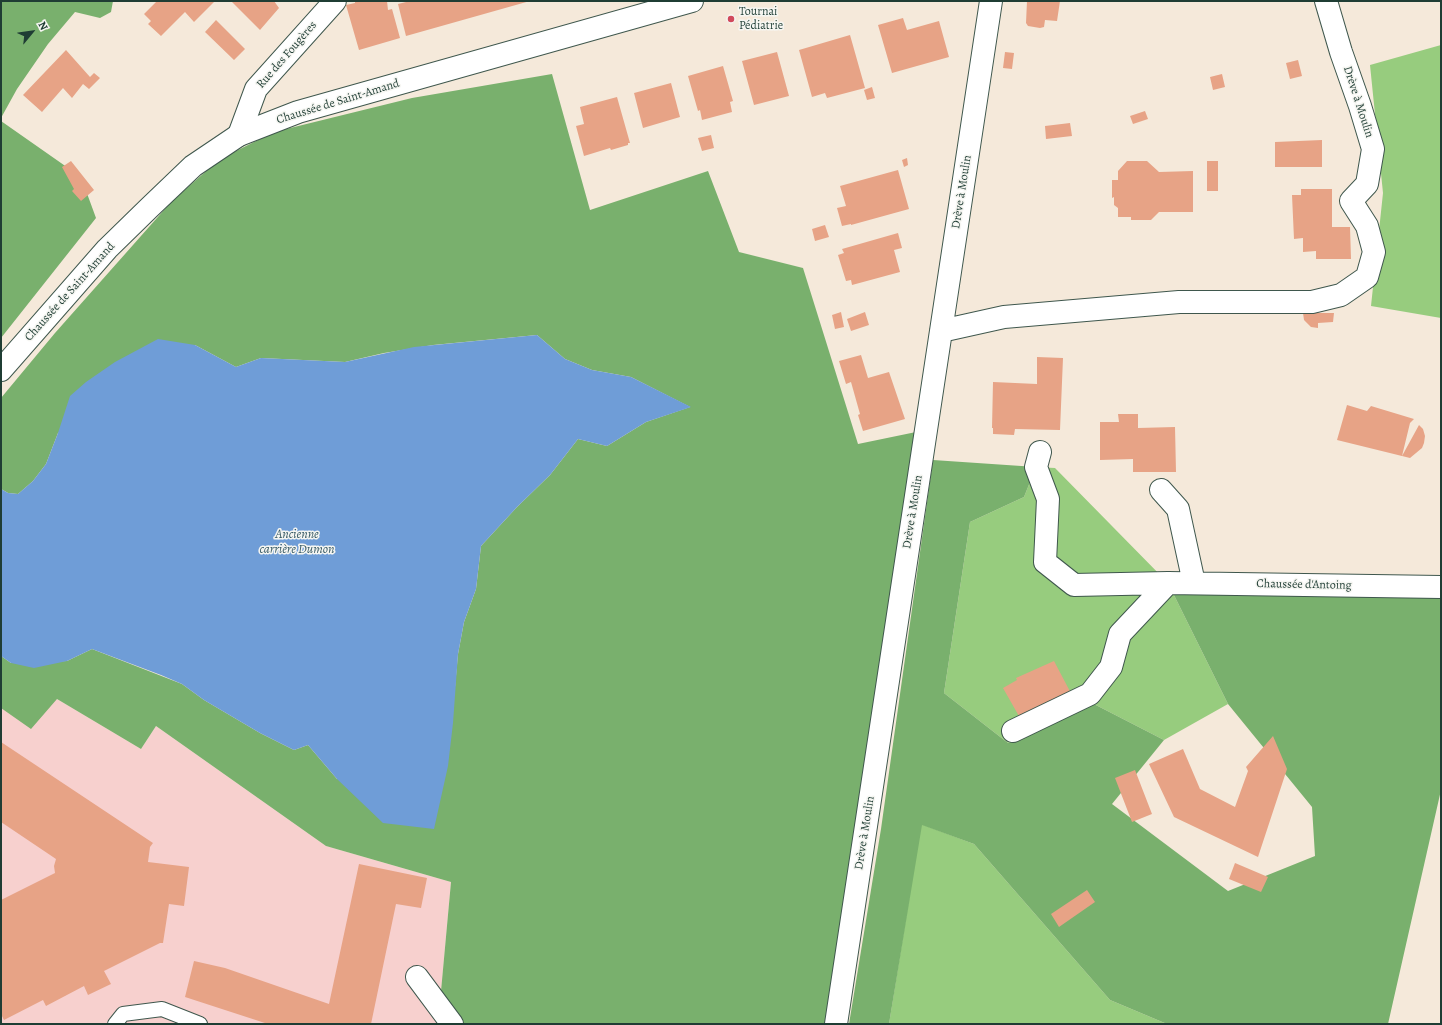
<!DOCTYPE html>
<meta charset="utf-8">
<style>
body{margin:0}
#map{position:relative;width:1442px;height:1025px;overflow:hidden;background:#f5e9da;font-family:Alegreya,serif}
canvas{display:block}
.frame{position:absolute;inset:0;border:2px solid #1f3d34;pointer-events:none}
.north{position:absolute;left:12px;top:12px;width:40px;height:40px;-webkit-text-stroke:3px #f6f6f2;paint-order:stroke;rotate:61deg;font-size:11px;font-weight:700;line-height:16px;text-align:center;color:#1f3d34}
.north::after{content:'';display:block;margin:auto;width:14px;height:18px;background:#1f3d34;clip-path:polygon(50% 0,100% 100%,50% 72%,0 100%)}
</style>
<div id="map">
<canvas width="1442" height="1025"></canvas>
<div class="frame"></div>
<div class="north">N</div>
</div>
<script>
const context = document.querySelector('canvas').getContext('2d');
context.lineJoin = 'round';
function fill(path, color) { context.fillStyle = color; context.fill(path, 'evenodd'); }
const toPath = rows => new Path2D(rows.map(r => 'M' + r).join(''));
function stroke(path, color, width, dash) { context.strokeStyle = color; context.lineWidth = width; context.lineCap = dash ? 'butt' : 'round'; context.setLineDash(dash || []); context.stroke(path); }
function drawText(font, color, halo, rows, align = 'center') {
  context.font = font + ' Alegreya,serif'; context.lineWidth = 3; context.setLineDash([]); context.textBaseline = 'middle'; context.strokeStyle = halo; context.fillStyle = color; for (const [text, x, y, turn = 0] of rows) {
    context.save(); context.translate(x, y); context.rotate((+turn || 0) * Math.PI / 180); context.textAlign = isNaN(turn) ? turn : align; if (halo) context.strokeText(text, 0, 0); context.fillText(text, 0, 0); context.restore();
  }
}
fill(toPath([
 [57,699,141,749,156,726,326,846,451,882,438,1024,1,1024,1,708]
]), '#f7d0ce');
fill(toPath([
 [1441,45,1441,318,1371,306,1383,193,1370,65],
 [1036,467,1055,468,1168,583,1228,704,1164,740,1090,702,1008,743,944,693,970,522,1024,497],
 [921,824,974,844,1110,1000,1167,1024,889,1024]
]), '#97cc7e');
fill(toPath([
 [1,1,113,1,111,12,100,18,75,12,48,44,17,89,1,118],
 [552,74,590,210,708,171,739,252,803,268,858,444,916,432,827,1024,438,1024,451,882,326,846,156,726,141,749,57,699,31,729,1,708,1,656,11,663,67,661,92,649,182,684,204,700,260,733,294,750,308,745,337,779,455,687,458,654,464,622,476,589,481,546,517,507,550,475,578,439,607,446,646,422,690,407,631,377,592,370,565,359,537,335,433,345,384,353,345,362,261,358,236,367,195,345,58,433,46,464,33,481,18,494,8,493,1,489,1,398,55,333,172,201,220,159,274,132,412,98],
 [1,121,81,177,96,218,1,338],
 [933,460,1036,467,1024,497,970,522,944,693,1008,743,1090,702,1164,740,1112,804,1228,891,1315,856,1312,807,1228,704,1168,583,1441,587,1441,790,1388,1024,1167,1024,1110,1000,974,844,922,825,889,1024,849,1024,881,829]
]), '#79b06d');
fill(toPath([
 [537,335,565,359,592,370,631,377,691,407,646,422,607,446,578,439,550,475,517,507,481,546,476,589,464,622,458,654,453,723,448,766,434,829,383,823,337,779,308,745,294,750,260,733,204,700,182,684,161,675,92,649,67,661,34,668,11,663,1,656,1,489,8,493,18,494,33,481,46,464,58,433,70,396,86,382,115,362,158,339,195,345,236,367,261,358,345,362,414,347]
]), '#6f9dd7');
fill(toPath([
 [157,1,215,1,194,22,185,12,161,36,148,24,151,21,144,14],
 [231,1,259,1,260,2,261,1,274,1,279,8,260,30],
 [355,1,387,1,388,10,392,9,400,38,359,50,346,5,355,3],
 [406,1,530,1,406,36,398,4,406,2],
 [1027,1,1060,1,1057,21,1045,20,1044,27,1040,28,1028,26,1026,23],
 [903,18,907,30,939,21,949,57,892,73,878,25],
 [216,20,245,49,234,60,205,32],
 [850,35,865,88,827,98,825,93,812,97,799,50],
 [66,50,90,77,94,73,100,78,89,89,83,84,72,98,63,88,42,112,23,95],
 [777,52,789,96,754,105,742,61],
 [1005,52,1014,53,1012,69,1003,68],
 [1298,60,1302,76,1290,79,1286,63],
 [723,66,733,101,730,102,732,112,702,120,700,110,698,111,688,76],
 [1222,74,1225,87,1213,90,1210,77],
 [671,83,680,117,643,128,634,93],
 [872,87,875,98,867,100,864,90],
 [617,97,630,143,628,143,628,145,611,150,610,148,584,156,576,126,584,124,580,107],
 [1145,111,1148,119,1133,124,1130,116],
 [1070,123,1072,136,1046,139,1045,126],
 [711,135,714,148,702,151,698,138],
 [1322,140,1322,167,1275,167,1275,142],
 [907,158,908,165,904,167,902,160],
 [71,161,94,190,81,201,72,191,74,189,62,167],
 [1127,161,1147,161,1159,172,1193,171,1193,212,1159,212,1151,220,1131,220,1131,217,1118,217,1118,208,1114,205,1114,197,1112,198,1112,180,1118,180,1118,171],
 [1207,161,1218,161,1218,191,1207,191],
 [898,170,909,209,851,225,851,224,842,226,837,208,846,206,840,186],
 [1301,189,1332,189,1332,227,1350,227,1351,259,1316,259,1316,251,1303,252,1303,238,1294,239,1292,195,1301,195],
 [825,225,829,237,815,241,812,229],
 [898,233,902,248,894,250,900,272,852,285,851,280,846,281,838,255,844,253,842,249],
 [841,312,844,327,835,329,832,315],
 [865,312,869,325,851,331,847,319],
 [1303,313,1334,313,1333,322,1318,323,1318,328,1311,327,1304,320],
 [861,355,868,378,889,372,905,419,863,431,858,415,860,414,851,382,846,384,839,361],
 [1037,357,1063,358,1060,430,1015,429,1014,435,993,434,993,428,992,428,993,382,1037,384],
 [1347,405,1367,411,1371,406,1414,419,1410,423,1402,456,1337,440],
 [1118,414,1138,414,1138,428,1175,427,1176,472,1133,472,1133,459,1100,460,1100,422,1119,422],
 [1419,425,1423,429,1425,436,1424,443,1422,448,1410,458,1402,456],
 [1054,661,1074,699,1024,725,1003,688,1017,680,1016,678],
 [1273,736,1287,769,1258,857,1174,817,1149,764,1183,749,1200,789,1235,807,1248,771,1246,767],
 [1,742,153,843,150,847,148,862,189,867,184,906,169,904,163,943,160,943,104,971,111,984,88,995,84,986,46,1006,43,1000,4,1020,1,1014,1,900,55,873,54,866,56,859,1,822],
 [1135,770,1152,814,1132,822,1115,778],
 [1235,863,1268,877,1261,892,1229,879],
 [359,864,427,878,421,908,396,904,371,1024,268,1024,185,997,194,961,225,968,329,1004],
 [1087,890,1095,902,1059,927,1051,914]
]), '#e7a386');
const service = toPath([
 [115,1024,123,1014,162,1009,200,1024]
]);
const minor = toPath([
 [239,135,256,89,335,1],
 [941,331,1004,317,1179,302,1312,302,1341,295,1367,277,1374,252,1367,226,1351,201,1367,184,1373,149,1360,106,1341,52,1326,1],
 [1040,452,1036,467,1048,499,1045,562,1074,585,1168,583],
 [1161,490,1178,509,1194,583],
 [1013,731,1090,694,1111,667,1120,634,1168,583,1441,587],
 [417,977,452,1024],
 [836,1024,991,1]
]);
const primary = toPath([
 [1,370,107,249,149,208,193,166,239,135,298,112,692,1]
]);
stroke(service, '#3f574d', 16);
stroke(minor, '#3f574d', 24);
stroke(primary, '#3f574d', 24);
stroke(service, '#fff', 14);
stroke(minor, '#fff', 22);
stroke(primary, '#fff', 22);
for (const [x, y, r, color] of [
 [731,19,4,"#d1495b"]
]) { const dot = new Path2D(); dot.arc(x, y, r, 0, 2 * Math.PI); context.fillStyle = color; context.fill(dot); stroke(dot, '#f6f6f2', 1.5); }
drawText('12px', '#1f3d34', '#f6f6f2', [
 ["Tournai",739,12],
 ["Pédiatrie",739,26]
], 'left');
drawText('12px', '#1f3d34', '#f6f6f2', [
 ["Rue des Fougères",287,55,-49],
 ["Chaussée de Saint-Amand",338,102,-17],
 ["Drève à Moulin",1358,102,72],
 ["Drève à Moulin",962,192,-81],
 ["Chaussée de Saint-Amand",70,292,-48],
 ["Drève à Moulin",913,512,-81],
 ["Chaussée d'Antoing",1304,585,1],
 ["Drève à Moulin",865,833,-81]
]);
drawText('italic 13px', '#375a65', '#f6f6f2', [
 ["Ancienne",297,535],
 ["carrière Dumon",297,550]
]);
</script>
